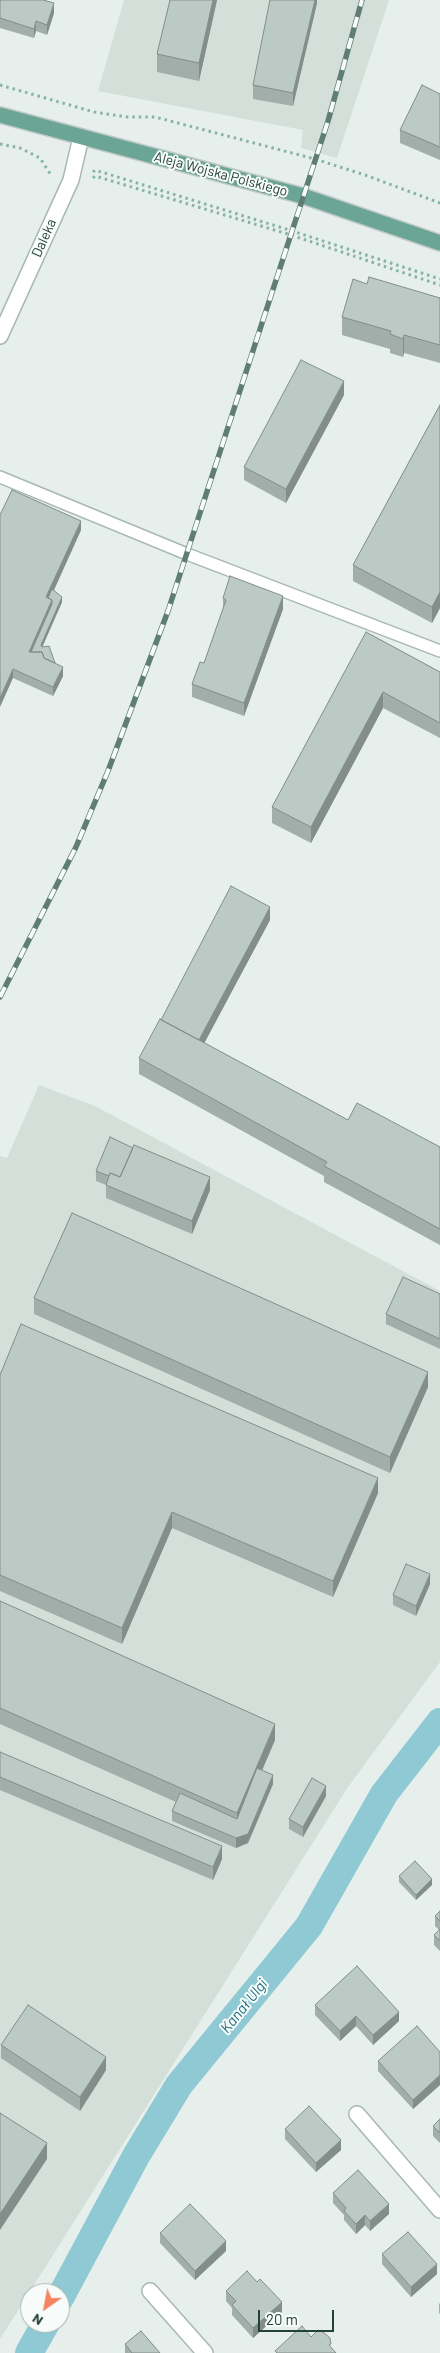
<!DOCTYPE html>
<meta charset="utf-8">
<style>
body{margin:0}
#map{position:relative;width:440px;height:2353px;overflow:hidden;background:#e6efeb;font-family:Barlow,sans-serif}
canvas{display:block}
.north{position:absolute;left:20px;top:2283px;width:50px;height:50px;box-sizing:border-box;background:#f7fbf9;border:1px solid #a3b1ad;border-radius:50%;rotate:213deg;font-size:14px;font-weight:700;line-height:20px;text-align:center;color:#24423a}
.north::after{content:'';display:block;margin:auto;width:18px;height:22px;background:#f4845f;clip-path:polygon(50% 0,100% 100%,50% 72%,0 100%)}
.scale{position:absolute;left:258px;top:2310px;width:76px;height:22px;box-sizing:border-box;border:2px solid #24423a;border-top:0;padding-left:6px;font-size:15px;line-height:18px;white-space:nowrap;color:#24423a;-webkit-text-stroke:4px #f7fbf9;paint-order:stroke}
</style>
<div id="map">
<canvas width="440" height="2353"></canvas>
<div class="north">N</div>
<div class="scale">20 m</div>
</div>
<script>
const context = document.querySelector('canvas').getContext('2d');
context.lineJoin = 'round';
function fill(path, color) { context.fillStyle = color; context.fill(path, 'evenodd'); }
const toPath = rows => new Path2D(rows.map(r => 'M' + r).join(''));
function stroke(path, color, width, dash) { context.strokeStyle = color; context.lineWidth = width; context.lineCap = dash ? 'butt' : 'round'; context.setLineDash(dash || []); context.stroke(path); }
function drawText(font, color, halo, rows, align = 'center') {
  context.font = font + ' Barlow,sans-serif'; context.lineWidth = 4; context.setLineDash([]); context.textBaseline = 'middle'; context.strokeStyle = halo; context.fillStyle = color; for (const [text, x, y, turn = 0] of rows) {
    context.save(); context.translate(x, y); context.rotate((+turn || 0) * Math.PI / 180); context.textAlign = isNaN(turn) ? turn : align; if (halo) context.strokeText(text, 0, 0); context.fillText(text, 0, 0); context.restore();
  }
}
fill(toPath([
 [124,0,389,0,337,158,301,148,303,130,98,91],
 [39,1085,95,1106,440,1291,440,1662,348,1787,0,2339,0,1156,7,1158]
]), '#d4dfda');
stroke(toPath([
 [60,2298,136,2156,179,2085,309,1926,384,1794,440,1722],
 [29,2353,46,2323]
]), '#8ec9d4', 28);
const service = toPath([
 [0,477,187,554,440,651]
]);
const minor = toPath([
 [0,336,71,180,81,137],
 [357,2114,440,2210],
 [150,2291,205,2353]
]);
const primary = toPath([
 [0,115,303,196,440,243]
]);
stroke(service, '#a8b8b2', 14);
stroke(minor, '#a8b8b2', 18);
stroke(primary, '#c2cac8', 18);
stroke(toPath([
 [0,85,94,112,127,117,155,117,315,159,365,175,440,203],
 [0,144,20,148,40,158,51,175],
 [93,172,95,170,286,229,440,279],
 [93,178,95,176,291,235,440,285]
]), '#86b3a5', 3, [2.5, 4]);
stroke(service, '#fff', 11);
stroke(minor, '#fff', 15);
stroke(primary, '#6aa596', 15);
const rail = toPath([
 [0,997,76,847,108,771,168,611,328,121,362,0]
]);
stroke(rail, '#5f7d75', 5.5);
stroke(rail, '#f7fbf9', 4, [11]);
fill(toPath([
 [0,0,45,0,54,13,47,35,36,31,34,38,0,28],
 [217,0,199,81,157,72,157,54],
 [317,0,317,3,293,106,253,99,253,85],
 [440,94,440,160,400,143,400,130],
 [367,284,440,298,440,363,404,353,403,357,390,353,390,349,342,335,342,317],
 [344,395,286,503,244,480,244,467],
 [440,405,440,608,432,623,353,581,353,565],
 [0,515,81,530,54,590,62,602,42,647,55,663,63,676,53,696,13,678],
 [223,598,283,609,244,716,192,697,192,684,204,663,223,609],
 [366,632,440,672,440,738,383,708,311,843,272,823,272,807],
 [270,920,204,1043,348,1120,440,1147,440,1245,324,1182,324,1176,139,1074,139,1058],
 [96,1171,210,1190,192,1234,106,1198,106,1185,96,1181],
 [440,1294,440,1349,386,1324,386,1314],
 [34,1298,428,1387,390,1473,34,1314],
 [0,1375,378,1493,333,1597,172,1528,122,1644,0,1591],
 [430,1584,416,1616,393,1605,393,1595],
 [0,1601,275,1740,262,1770,273,1784,248,1843,236,1848,172,1821,172,1811,176,1802,0,1724],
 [0,1752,222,1859,213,1880,0,1790],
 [326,1796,303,1837,289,1829,289,1819],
 [399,1876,432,1885,416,1900,399,1882],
 [440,1911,440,1951,434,1945,434,1935,439,1930,435,1926,435,1916],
 [315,2005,399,2021,373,2045,356,2026,340,2041,315,2015],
 [1,2045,106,2070,80,2111,1,2058],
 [440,2052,440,2085,413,2109,378,2071,378,2061],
 [440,2119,440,2143,433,2136,433,2126],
 [285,2129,341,2150,316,2172,285,2139],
 [333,2193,389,2214,370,2231,365,2225,356,2234,344,2220,344,2215,333,2203],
 [160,2233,226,2251,195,2280,160,2243],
 [382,2254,437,2274,411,2297,382,2264],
 [226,2291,282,2312,253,2338,232,2315,232,2308,226,2301],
 [440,2303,440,2314,439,2313,439,2304],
 [125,2344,160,2353,125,2353]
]), '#a1aea9');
fill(toPath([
 [213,0,217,0,199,81,199,63],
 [315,0,317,0,317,3,293,106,293,93],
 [54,3,54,13,47,35,47,25],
 [36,21,36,31,34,38,34,29],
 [404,335,404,353,403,357,403,339],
 [344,381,344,395,286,503,286,489],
 [81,521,81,530,48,603,46,597],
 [440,592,440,608,432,623,432,607],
 [283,596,283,609,244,716,244,703],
 [62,597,62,602,41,650,41,645],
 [52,600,52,610,31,656,29,652],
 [63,667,63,676,53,696,53,687],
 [13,669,13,678,0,707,0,698],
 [383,692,383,708,311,843,311,827],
 [270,907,270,920,198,1055,198,1042],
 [210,1177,210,1190,192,1234,192,1221],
 [428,1372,428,1387,390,1473,390,1457],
 [378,1478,378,1493,333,1597,333,1581],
 [172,1512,172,1528,122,1644,122,1628],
 [430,1574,430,1584,416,1616,416,1606],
 [275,1724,275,1740,237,1829,237,1813],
 [273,1775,273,1784,248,1843,236,1848,236,1838],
 [326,1786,326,1796,303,1837,303,1827],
 [222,1846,222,1859,213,1880,213,1867],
 [432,1879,432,1885,416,1900,416,1895],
 [399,2012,399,2021,373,2045,373,2035],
 [356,2016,356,2026,340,2041,340,2031],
 [106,2057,106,2070,80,2111,80,2097],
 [440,2075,440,2085,413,2109,413,2100],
 [341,2140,341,2150,316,2172,316,2163],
 [47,2143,47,2159,0,2230,0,2214],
 [389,2204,389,2214,370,2231,370,2221],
 [365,2215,365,2225,356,2234,356,2224],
 [226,2241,226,2251,195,2280,195,2271],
 [437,2264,437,2274,411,2297,411,2287],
 [282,2302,282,2312,253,2338,253,2328]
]), '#838d89');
const building = toPath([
 [0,0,43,0,54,3,47,25,36,21,34,29,0,18,0,0],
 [170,0,213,0,199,63,157,54,170,0],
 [270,0,315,0,293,93,253,85,270,0],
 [422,85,440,94,440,147,400,130,422,85],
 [369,277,440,298,440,345,404,335,403,339,390,334,391,331,342,317,353,279,367,284,369,277],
 [301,360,344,381,286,489,244,467,301,360],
 [440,405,440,592,432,607,353,565,440,405],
 [12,490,81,521,46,597,52,600,29,652,42,652,44,658,63,667,53,687,13,669,0,698,0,515,12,490],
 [230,576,283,596,244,703,192,684,200,662,204,663,226,600,223,598,230,576],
 [52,589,62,597,41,645,42,647,49,646,55,663,44,658,42,652,31,652,52,604,52,600,48,598,52,589],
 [366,632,440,672,440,723,383,692,311,827,272,807,366,632],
 [231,886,270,907,199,1040,161,1020,231,886],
 [160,1019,348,1120,357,1103,440,1147,440,1229,324,1166,327,1162,139,1058,160,1019],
 [110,1137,133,1148,120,1177,110,1173,109,1176,96,1171,110,1137],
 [134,1145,210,1177,192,1221,106,1185,110,1173,120,1177,134,1145],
 [72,1213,428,1372,390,1457,34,1298,72,1213],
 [403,1277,440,1294,440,1339,386,1314,403,1277],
 [21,1324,378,1478,333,1581,172,1512,122,1628,0,1575,0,1375,21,1324],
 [406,1564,430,1574,416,1606,393,1595,406,1564],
 [0,1601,275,1724,237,1813,0,1708,0,1601],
 [0,1752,222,1846,213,1867,0,1777,0,1752],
 [257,1768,273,1775,248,1834,236,1838,172,1811,180,1793,237,1819,257,1768],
 [312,1778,326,1786,303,1827,289,1819,312,1778],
 [415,1861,432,1879,416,1895,399,1876,415,1861],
 [440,1911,440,1921,435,1916,440,1911],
 [440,1929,440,1941,434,1935,440,1929],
 [357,1966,399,2012,373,2035,356,2016,340,2031,315,2005,357,1966],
 [28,2005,106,2057,80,2097,1,2045,28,2005],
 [417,2026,440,2052,440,2075,413,2100,378,2061,417,2026],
 [309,2106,341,2140,316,2163,285,2129,309,2106],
 [0,2113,47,2143,0,2214,0,2113],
 [440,2119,440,2133,433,2126,440,2119],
 [358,2170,389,2204,370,2221,365,2215,356,2224,344,2211,346,2208,333,2193,358,2170],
 [190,2204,226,2241,195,2271,160,2233,190,2204],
 [408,2232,437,2264,411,2287,382,2254,408,2232],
 [247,2271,257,2282,260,2279,282,2302,253,2328,232,2305,236,2301,226,2291,247,2271],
 [302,2326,311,2337,318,2330,323,2332,330,2338,331,2344,329,2345,336,2353,277,2353,275,2351,302,2326],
 [141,2331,160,2353,132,2353,125,2344,141,2331]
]);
fill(building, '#bbcac4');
stroke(building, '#838d89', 1);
drawText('14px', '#24423a', '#f7fbf9', [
 ["Aleja Wojska Polskiego",221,174,15],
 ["Daleka",44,238,-66]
]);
drawText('italic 15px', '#1c6f80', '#f7fbf9', [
 ["Kanał Ulgi",244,2006,-51]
]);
</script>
